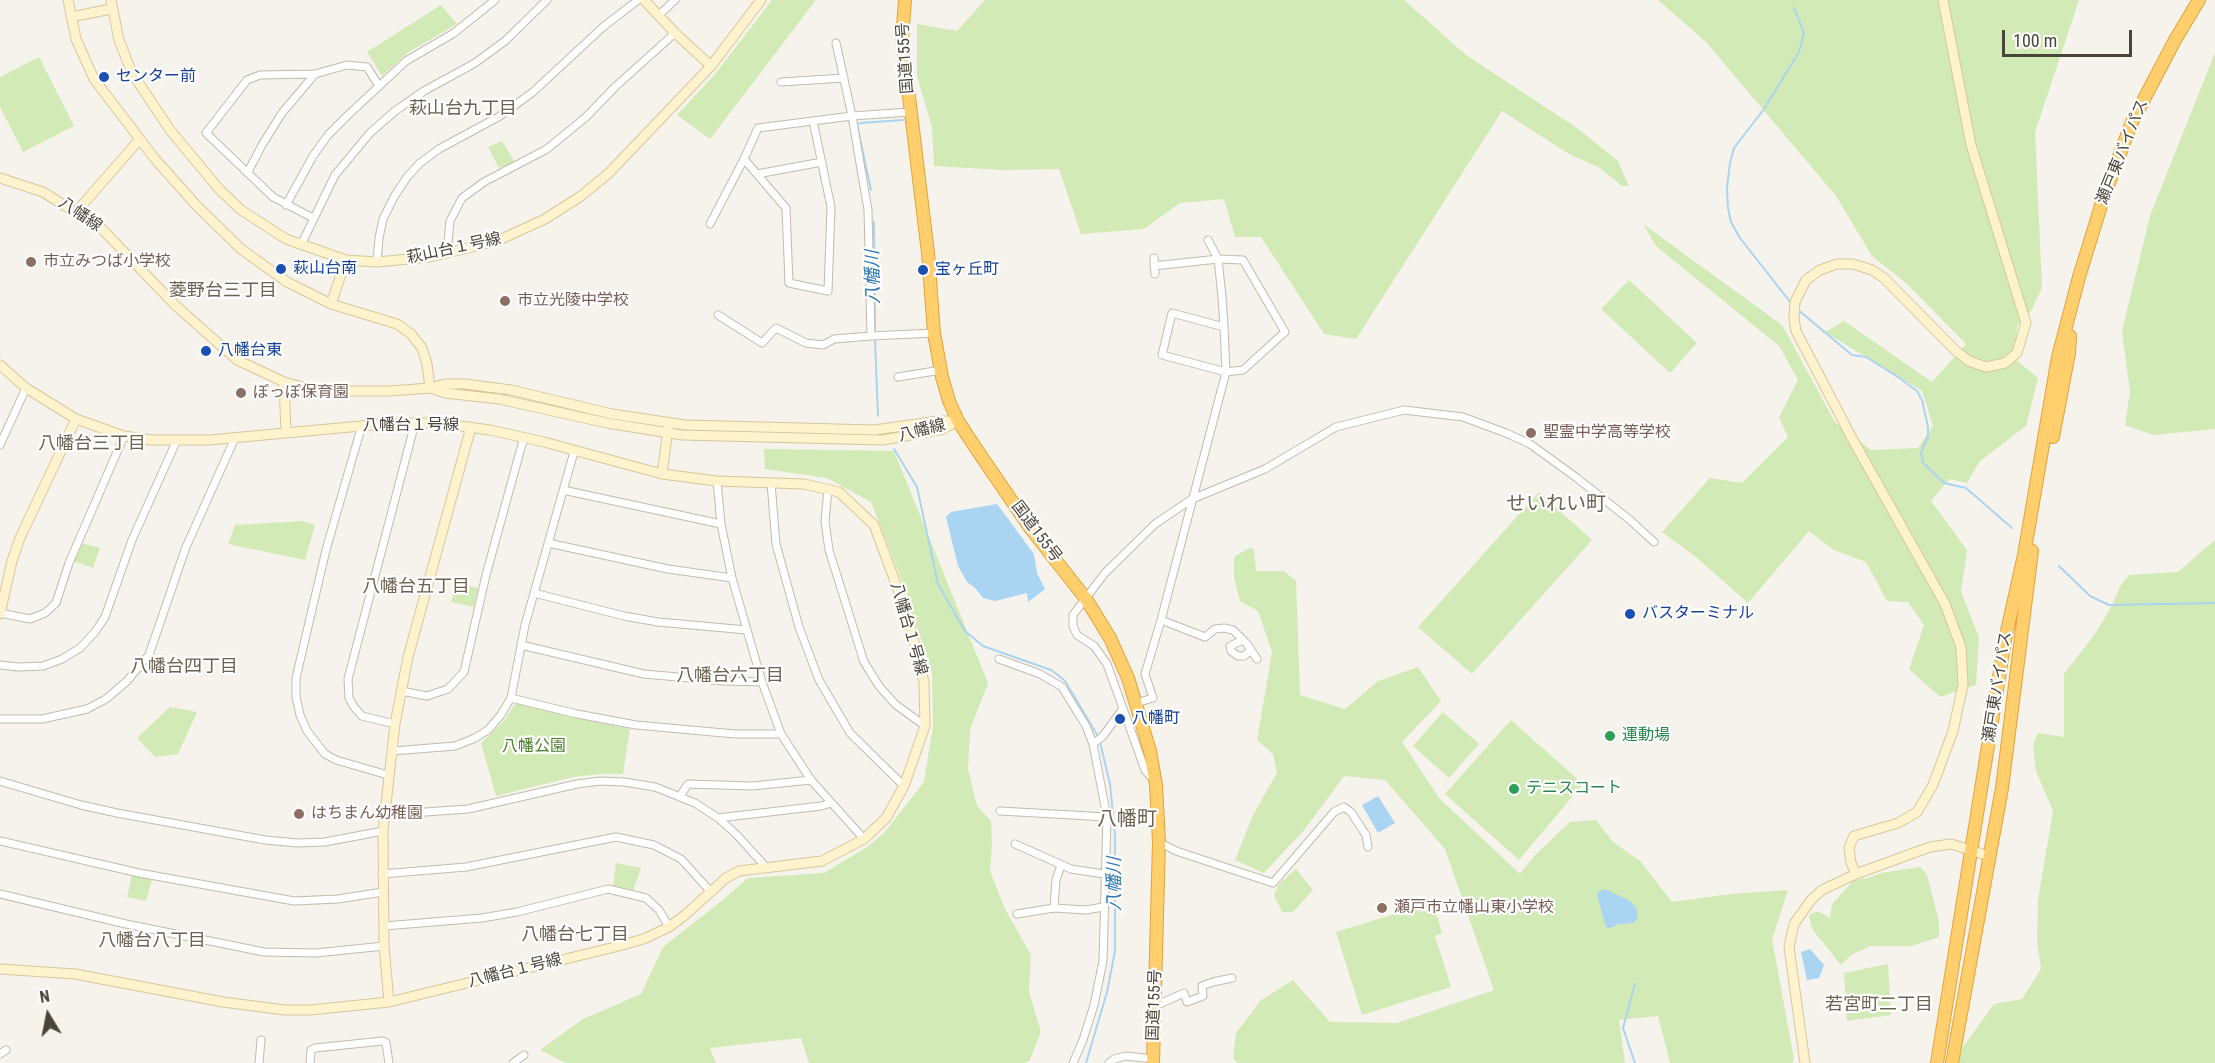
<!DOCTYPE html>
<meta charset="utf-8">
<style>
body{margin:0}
#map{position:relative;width:2215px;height:1063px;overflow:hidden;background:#f6f3ec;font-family:"Roboto Condensed",sans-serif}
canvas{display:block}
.north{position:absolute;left:18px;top:985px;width:60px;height:60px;-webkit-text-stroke:4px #fff;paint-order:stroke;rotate:350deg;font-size:16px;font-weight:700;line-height:24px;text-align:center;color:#4b4439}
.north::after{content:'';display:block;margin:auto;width:21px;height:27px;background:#4b4439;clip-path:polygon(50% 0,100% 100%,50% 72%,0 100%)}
.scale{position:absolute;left:2002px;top:30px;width:130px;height:27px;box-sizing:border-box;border:3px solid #4b4439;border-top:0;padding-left:8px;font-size:18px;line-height:21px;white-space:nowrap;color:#4b4439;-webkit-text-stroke:4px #fff;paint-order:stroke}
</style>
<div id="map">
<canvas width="2215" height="1063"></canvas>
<div class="north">N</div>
<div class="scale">100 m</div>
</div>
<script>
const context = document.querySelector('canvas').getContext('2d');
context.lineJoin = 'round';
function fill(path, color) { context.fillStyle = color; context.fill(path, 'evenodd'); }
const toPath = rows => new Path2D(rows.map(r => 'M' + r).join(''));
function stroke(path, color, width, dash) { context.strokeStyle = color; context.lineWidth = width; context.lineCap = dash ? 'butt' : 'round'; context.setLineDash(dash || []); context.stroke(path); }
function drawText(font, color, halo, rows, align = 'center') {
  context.font = font + ' "Roboto Condensed","Noto Sans JP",sans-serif'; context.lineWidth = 4.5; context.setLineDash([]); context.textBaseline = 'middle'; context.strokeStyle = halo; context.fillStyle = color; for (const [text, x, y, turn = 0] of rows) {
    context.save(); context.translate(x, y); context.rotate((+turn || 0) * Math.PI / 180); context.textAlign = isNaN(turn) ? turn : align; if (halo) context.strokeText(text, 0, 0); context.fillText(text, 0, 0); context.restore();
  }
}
fill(toPath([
 [772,0,816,0,710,139,677,115,716,73],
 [985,0,1404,0,1466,55,1577,128,1618,161,1629,186,1622,186,1600,168,1569,154,1502,111,1356,339,1324,334,1261,237,1235,237,1224,199,1180,203,1144,229,1081,234,1059,169,1004,170,934,166,932,127,917,76,917,24,957,31],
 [1658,0,2079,0,2035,132,2042,288,2031,311,2017,326,2016,360,2038,378,2026,426,1980,461,1967,483,1949,479,1931,501,1967,550,1961,592,1979,637,1976,685,1940,697,1909,669,1924,625,1908,602,1887,601,1866,562,1834,550,1809,531,1748,603,1696,557,1662,532,1710,478,1742,483,1788,437,1779,417,1798,380,1779,346,1656,246,1643,224,1782,325,1835,422,1871,450,1918,448,1933,426,1922,391,1825,332,1844,321,1932,382,1966,344,1906,283,1872,256,1836,196,1706,42],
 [441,5,457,24,407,53,382,76,367,52],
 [2215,53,2215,429,2153,435,2125,425,2130,392,2122,331,2150,216],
 [39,57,74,126,23,152,0,107,0,77],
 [502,141,515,162,499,168,488,147],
 [1629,280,1697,343,1670,373,1601,309],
 [764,449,894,451,988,683,970,730,968,769,977,806,991,821,992,842,990,871,1005,909,1031,955,1029,992,1041,1032,1030,1060,1025,1063,809,1063,801,1038,710,1048,716,1063,566,1063,540,1050,583,1019,641,994,663,947,719,903,748,878,824,873,867,847,884,833,924,782,933,726,932,674,905,588,871,502,827,478,765,469],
 [1539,492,1592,540,1472,674,1418,627],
 [302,521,315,525,305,560,228,544,235,525],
 [2215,540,2215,1063,1955,1063,1956,1057,1994,1004,2022,999,2041,969,2037,940,2038,900,2053,811,2036,771,2033,745,2038,733,2064,737,2064,674,2095,634,2110,609,2121,585,2129,575,2178,572],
 [81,543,100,548,93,568,73,561],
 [1249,548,1254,549,1256,571,1284,571,1296,581,1300,695,1345,709,1378,681,1418,667,1441,701,1402,742,1439,798,1520,874,1535,855,1570,822,1596,820,1613,842,1640,861,1672,902,1731,894,1788,890,1772,939,1794,1059,1792,1063,1670,1063,1658,1016,1619,1020,1625,1063,1238,1063,1233,1058,1236,1033,1261,1000,1293,980,1330,1022,1397,1023,1494,990,1445,849,1385,780,1344,776,1305,829,1264,873,1235,860,1253,815,1277,773,1273,754,1257,740,1272,652,1258,611,1240,601,1234,577,1234,557],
 [456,583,478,588,474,607,451,602],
 [516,703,575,718,630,729,623,774,601,774,573,777,496,796,481,743,502,723],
 [170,707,197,712,178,754,155,757,137,738],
 [1443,712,1479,744,1449,778,1413,746],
 [1511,720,1583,784,1519,860,1445,794],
 [616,863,641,868,633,890,613,886],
 [1920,867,1927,875,1939,921,1939,937,1911,946,1870,946,1851,955,1841,965,1812,929,1809,915,1818,911,1830,918,1832,904,1854,880,1868,878,1881,873],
 [1296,869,1313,890,1293,912,1282,912,1274,895,1279,884],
 [132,875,152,880,146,901,127,897],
 [1433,902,1442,933,1435,936,1451,987,1362,1015,1336,932],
 [1888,964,1891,1015,1847,1021,1844,973]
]), '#d2eab5');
fill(toPath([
 [997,504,1034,554,1037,573,1045,589,1028,602,1027,593,995,601,983,598,975,588,967,582,958,566,946,517,951,512],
 [1378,796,1395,823,1378,833,1362,805],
 [1605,889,1630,901,1636,908,1638,916,1634,923,1618,924,1611,928,1606,927,1597,895,1598,892],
 [1810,949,1824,965,1819,978,1807,980,1801,952]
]), '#a9d4f2');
stroke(toPath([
 [871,190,857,125,860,123,903,120],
 [874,222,875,333],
 [1791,303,1740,238,1731,222,1728,208,1727,188,1730,163,1734,148,1764,109,1799,52,1804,33,1794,8],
 [1797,309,1852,355,1866,357,1898,377,1917,391,1922,400,1928,427,1928,436,1921,453,1923,463,1944,483,1966,488,2012,528],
 [875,341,878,416],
 [894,449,917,487,938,584,965,631,983,646,1051,670,1058,675,1065,681,1099,738,1110,784,1115,836,1115,951,1107,992,1086,1063],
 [2059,566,2090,596,2109,605,2215,603],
 [1635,984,1623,1028,1635,1063]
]), '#a9d4f2', 2);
const street = toPath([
 [659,15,675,0],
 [836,43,852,116,868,210,871,336,934,333],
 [781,82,844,78],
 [744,159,786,208,789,283,828,291,831,207,813,121],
 [248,172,262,145,282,113,315,74],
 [757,174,822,162],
 [286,205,313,156,328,135,347,116,406,61,454,33,495,0],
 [313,218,273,197,206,133,247,80,260,75,315,74,347,65,367,67,379,86],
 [710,224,744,159,758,128,852,116,910,112],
 [301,245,335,175,370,133,395,111,424,91,475,63,505,41,547,0],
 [447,253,450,221,462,198,484,182,547,149,586,117,615,87,675,33],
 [1154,258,1155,274],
 [377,262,379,238,383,219,394,197,407,177,420,163,439,149,500,116,533,92,603,27,638,0],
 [1154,266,1218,259,1208,240],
 [718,315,762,343,776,328,806,343,823,345,834,339,871,336],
 [898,377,941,370],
 [362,425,326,550,296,678,296,697,300,715,307,731,325,754,336,760,388,775],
 [0,445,26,388],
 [717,481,721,524,732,578,762,682,781,734,811,780,864,839],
 [771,483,776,544,799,627,819,680,850,733,904,786],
 [828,489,825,521,829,550,864,662,879,686,895,704,925,726],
 [563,490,721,524],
 [548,543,668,569,732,578],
 [534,593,624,616,658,622,747,630],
 [0,613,30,619,45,613,56,603,69,563,124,436],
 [1161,620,1205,637,1215,629,1224,628,1233,630,1247,644,1257,659],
 [1243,640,1230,646,1231,651,1238,656,1244,656,1251,650],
 [521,645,644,674,723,681,762,682],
 [999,659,1040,674,1062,687,1086,726,1093,744],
 [0,665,18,667,43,666,62,659,80,648,95,632,105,617,132,540,176,442],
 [401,691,427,696,448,689,464,672,486,575,524,437],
 [511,698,577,714,636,725,735,734,781,734],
 [1136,703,1153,698,1145,674,1161,620,1226,372,1224,327,1222,297,1218,259,1243,260,1285,332,1243,370,1226,372,1162,355,1172,313,1224,327],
 [0,719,42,719,87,709,106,699,127,681,149,655,186,547,235,438],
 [395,724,362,716,354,707,349,698,348,679,415,423],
 [393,751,455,746,475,738,488,730,500,716,511,698,525,625,574,452],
 [1154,776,1150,776,1145,770,1107,664,1094,646,1077,635,1073,626,1073,615,1105,573,1155,524,1192,499,1265,469,1336,427,1404,410,1463,417,1506,433,1530,444,1577,478,1630,520,1654,542],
 [0,781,81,805,117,813,265,840,297,843,325,842,383,831],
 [680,796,688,784,752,786,811,780],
 [1000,811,1107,817],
 [383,815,468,809,577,784,600,781,624,782,655,787,695,803,718,818,736,834,766,867],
 [718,818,821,806,831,803],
 [0,841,139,873,294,901,338,899,383,892],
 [1159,842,1176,851,1273,883,1334,812,1344,807,1351,812,1366,835,1368,847],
 [1015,844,1071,869,1104,874],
 [382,874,466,867,616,837,654,845,681,859,711,892],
 [0,894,126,924,264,952,316,953,384,946],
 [1054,908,1056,880,1061,865],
 [1017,914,1054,908,1086,910,1103,907],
 [384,926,482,918,517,912,608,889,646,898,659,910,669,927],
 [1155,1006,1184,993,1187,1002,1203,996,1202,986,1213,982,1232,978],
 [0,1054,6,1050],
 [259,1063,261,1040],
 [310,1063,311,1050,315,1048,383,1041,386,1043,389,1063],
 [513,1063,524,1055],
 [1073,1063,1083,1040,1094,1005,1103,961,1107,817,1093,744,1103,736,1122,710],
 [1109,1063,1114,1059,1126,1056,1153,1059]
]);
const secondary = toPath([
 [68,0,76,39,94,79,155,159,197,206,241,249,287,282,331,304,397,324,411,334,422,348,427,364,430,388],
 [111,0,119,40,132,73,170,130,219,189,241,210,286,239,346,260,377,262,430,257,497,241,545,219,581,196,609,173,711,66,761,0],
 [644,0,675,33,711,66],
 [71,17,111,9],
 [0,178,43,192,102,229,175,305,237,360,284,382,310,389,341,391,389,391,430,388,445,384,465,384,511,390,612,414,685,425,875,430,938,421,958,421],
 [77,211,139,140],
 [331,304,346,260],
 [0,365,26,388,76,419,124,436,151,440,210,440,393,423,438,423,490,430,544,442,662,474,717,481,804,484,839,492,874,525,908,616,924,682,925,726,904,786,886,818,864,839,822,861,739,871,726,878,685,915,669,927,646,938,623,945,389,1002,310,1010,285,1010,223,1002,75,974,0,969],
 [284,382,286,432],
 [431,388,445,393,499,399,607,423,682,435,883,440,943,429,956,422],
 [662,474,668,429],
 [0,614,12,561,20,538,76,419],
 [1856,874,1930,847,1951,844,1989,856],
 [389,1002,384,946,383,831,395,724,408,657,471,427],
 [1805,1063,1789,947,1794,924,1811,900,1822,890,1856,874,1851,863,1849,848,1854,836,1898,823,1917,812,1933,785,1953,731,1963,685,1961,647,1945,604,1853,440,1796,331,1794,319,1795,302,1806,280,1820,270,1837,264,1853,264,1872,270,1884,278,1956,351,1969,361,1986,367,2005,363,2017,353,2026,323,1971,145,1943,0]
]);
const highway = toPath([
 [905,0,902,39,928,253,934,333,942,377,949,401,958,421,977,450,1031,529,1086,599,1110,638,1128,678,1150,751,1156,785,1159,842,1153,1063],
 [2053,437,2069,353,2070,336],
 [1937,1063,2005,640,2024,555,2058,357,2079,277,2104,196,2132,122,2175,40,2199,0],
 [1952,1063,2002,788,2032,551]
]);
stroke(street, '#c2bbae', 9);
stroke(secondary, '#d6c79b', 11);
stroke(highway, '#e0a43c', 14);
stroke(street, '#fff', 7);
stroke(secondary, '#fff3cd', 9);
stroke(highway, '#ffcf6e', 12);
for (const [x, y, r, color] of [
 [104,77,6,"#1a4fb4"],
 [31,262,6,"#8d6e63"],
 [281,269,6,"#1a4fb4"],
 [923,270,6,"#1a4fb4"],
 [505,301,6,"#8d6e63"],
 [206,351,6,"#1a4fb4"],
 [241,393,6,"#8d6e63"],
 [1531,433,6,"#8d6e63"],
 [1630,614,6,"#1a4fb4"],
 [1120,719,6,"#1a4fb4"],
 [1610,736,6,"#2e9e5b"],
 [1514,789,6,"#2e9e5b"],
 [299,814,6,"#8d6e63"],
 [1382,908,6,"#8d6e63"]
]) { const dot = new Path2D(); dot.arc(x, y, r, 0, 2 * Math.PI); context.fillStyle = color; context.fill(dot); stroke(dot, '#fff', 2); }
drawText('16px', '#4b4439', '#fff', [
 ["国道155号",906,58,-94],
 ["瀬戸東バイパス",2123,152,-68],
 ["八幡線",80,215,34],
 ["萩山台１号線",454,249,-12],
 ["八幡台１号線",411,426],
 ["八幡線",922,431,-14],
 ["国道155号",1036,532,53],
 ["八幡台１号線",908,629,74],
 ["瀬戸東バイパス",1998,687,-81],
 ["八幡台１号線",515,971,-14],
 ["国道155号",1155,1005,-88]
]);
drawText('16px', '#164399', '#fff', [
 ["センター前",116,77],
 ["萩山台南",293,269],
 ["宝ヶ丘町",935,270],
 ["八幡台東",218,351],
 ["バスターミナル",1642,614],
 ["八幡町",1132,719]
], 'left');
drawText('16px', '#785e54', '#fff', [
 ["市立みつば小学校",43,262],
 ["市立光陵中学校",517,301],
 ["ぽっぽ保育園",253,393],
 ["聖霊中学高等学校",1543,433],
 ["はちまん幼稚園",311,814],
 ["瀬戸市立幡山東小学校",1394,908]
], 'left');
drawText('16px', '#27864d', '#fff', [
 ["運動場",1622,736],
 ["テニスコート",1526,789]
], 'left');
drawText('16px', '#4a7f2a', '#fff', [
 ["八幡公園",534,747]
]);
drawText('18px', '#6e6250', '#fff', [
 ["萩山台九丁目",463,109],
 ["菱野台三丁目",223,291],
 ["八幡台三丁目",92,444],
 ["八幡台五丁目",416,587],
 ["八幡台四丁目",184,667],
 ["八幡台六丁目",730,676],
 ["八幡台七丁目",575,935],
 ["八幡台八丁目",152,941],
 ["若宮町二丁目",1879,1005]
]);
drawText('italic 18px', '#2e7ab2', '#fff', [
 ["八幡川",874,277,-91],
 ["八幡川",1115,884,-90]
]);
drawText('20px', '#6e6250', '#fff', [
 ["せいれい町",1556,505],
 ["八幡町",1127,820]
]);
</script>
